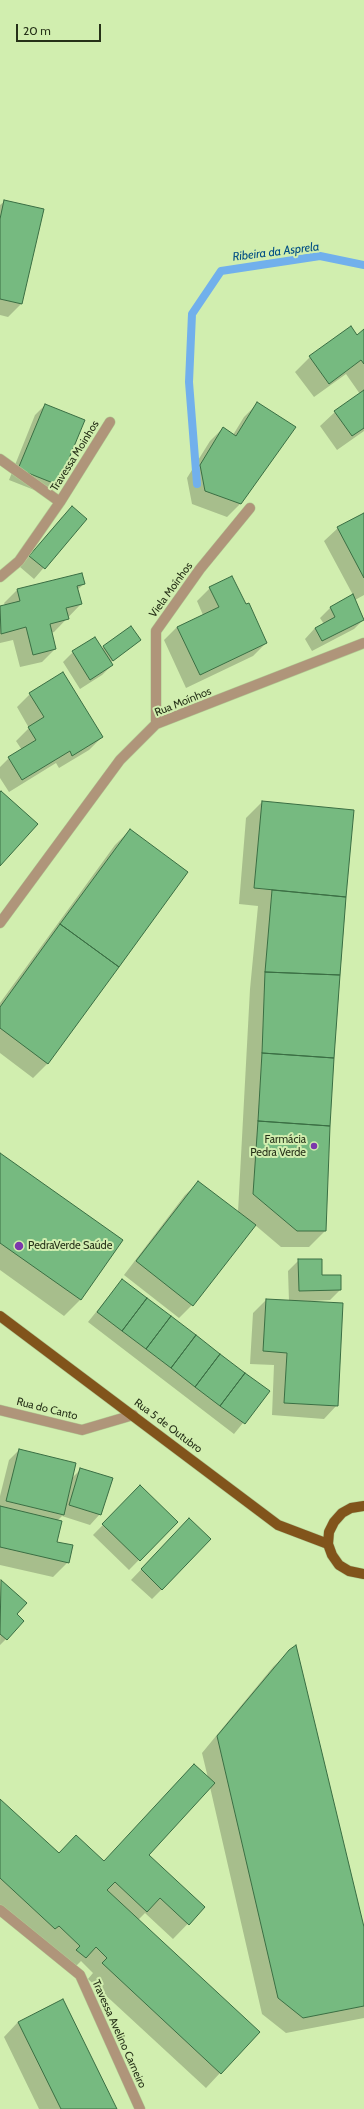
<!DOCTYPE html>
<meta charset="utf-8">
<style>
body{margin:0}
#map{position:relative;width:364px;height:2109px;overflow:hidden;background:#d1eeaf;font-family:Cabin,sans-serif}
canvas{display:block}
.scale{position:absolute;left:16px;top:24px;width:85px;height:18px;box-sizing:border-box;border:2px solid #263118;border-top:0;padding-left:5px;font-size:12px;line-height:14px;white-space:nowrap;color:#263118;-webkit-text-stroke:3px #d1eeaf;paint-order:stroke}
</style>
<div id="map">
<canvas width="364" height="2109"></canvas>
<div class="scale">20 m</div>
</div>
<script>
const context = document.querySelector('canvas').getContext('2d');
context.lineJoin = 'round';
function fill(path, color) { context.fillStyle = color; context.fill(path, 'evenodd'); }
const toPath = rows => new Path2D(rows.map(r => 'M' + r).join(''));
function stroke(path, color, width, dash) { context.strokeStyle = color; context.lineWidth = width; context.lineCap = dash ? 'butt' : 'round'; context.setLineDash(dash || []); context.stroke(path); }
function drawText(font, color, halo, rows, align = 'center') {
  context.font = font + ' Cabin,sans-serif'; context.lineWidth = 4; context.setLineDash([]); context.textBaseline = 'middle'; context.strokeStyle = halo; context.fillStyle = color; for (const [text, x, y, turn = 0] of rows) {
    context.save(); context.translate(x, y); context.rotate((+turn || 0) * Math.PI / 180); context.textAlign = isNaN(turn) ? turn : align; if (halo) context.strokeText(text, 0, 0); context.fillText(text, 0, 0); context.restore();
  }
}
fill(toPath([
 [5,201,42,210,21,304,8,317,0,315,0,205],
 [364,331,364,431,337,450,320,426,335,412,360,394,346,374,314,397,295,372,310,357,357,336],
 [257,404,240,504,227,517,192,504,187,478,210,441,223,428,233,435,244,417],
 [45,405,83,420,57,485,47,495,9,480,35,415],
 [364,514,364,595,355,600,364,619,354,629,312,651,305,639,315,628,324,624,320,618,330,608,353,595,324,541,338,528],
 [62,517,86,519,34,579,20,567],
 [84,584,77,590,81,604,54,632,51,633,55,649,42,662,20,667,13,640,0,643,0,607,5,605,4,603,17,590],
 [210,588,266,643,253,656,186,688,164,640,177,627,203,615,197,601],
 [131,627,140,640,110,663,112,665,102,675,80,689,63,662,73,652,101,649],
 [30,694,102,737,89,750,59,768,56,763,9,792,0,778,0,767,9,758,22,750,16,741,29,728,17,707],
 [262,802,346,897,329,1125,325,1231,309,1247,281,1247,255,1225,192,1305,179,1318,124,1275,185,1195,199,1182,238,1212,250,989,258,906,239,904,246,818],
 [130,830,48,1063,33,1078,0,1053,0,1003,115,845],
 [0,1154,122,1240,80,1300,64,1316,0,1270],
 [299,1260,321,1276,340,1276,340,1290,330,1300,310,1301,337,1405,324,1419,272,1415,274,1365,250,1364,253,1313,266,1300,289,1301,288,1271],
 [122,1280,268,1392,234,1434,88,1322],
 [19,1450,72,1478,81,1469,100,1514,90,1525,62,1516,57,1521,55,1543,68,1562,53,1577,0,1565,0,1496,9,1460],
 [140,1487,176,1522,129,1570,93,1535],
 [179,1530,162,1589,152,1599,131,1580],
 [1,1582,16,1614,6,1639,0,1645],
 [290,1651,364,1931,364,2018,286,2033,262,2014,210,1787,147,1855,203,1908,173,1939,145,1913,138,1920,220,2073,206,2088,88,1979,93,1973,81,1961,70,1972,0,1906,0,1800,58,1854,103,1862,208,1778,202,1753,273,1667],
 [18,2022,116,2109,39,2109,4,2037]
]), '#0003');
stroke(toPath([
 [197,484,189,382,192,314,221,271,320,256,364,265]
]), '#71b0ec', 8);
const building = toPath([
 [4,200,44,209,22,304,0,299,0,219,4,200],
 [351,326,357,335,364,329,364,364,361,360,329,384,309,356,351,326],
 [364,390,364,428,352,436,334,411,364,390],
 [257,402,296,427,241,504,205,491,200,465,223,427,236,436,257,402],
 [45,404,85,420,58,485,18,469,45,404],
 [72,506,87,519,45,569,29,556,72,506],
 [364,513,364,578,337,527,364,513],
 [82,573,85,584,77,586,82,604,66,608,69,619,50,624,56,649,33,655,26,627,1,634,0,606,20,601,17,589,82,573],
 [232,576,246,604,249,603,267,643,200,675,177,627,219,607,209,587,232,576],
 [353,594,364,620,322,641,315,628,335,617,330,607,353,594],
 [131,626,141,640,113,661,103,646,131,626],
 [95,637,113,665,90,680,72,651,95,637],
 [63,672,103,737,72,756,70,751,22,780,8,757,36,740,28,727,44,717,29,693,63,672],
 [1,791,38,824,0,866,0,792,1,791],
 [262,801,354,810,346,897,254,888,262,801],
 [130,829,188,872,119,967,60,924,130,829],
 [272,890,346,897,340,975,265,972,272,890],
 [60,924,119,967,48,1064,0,1028,0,1007,60,924],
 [265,972,340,975,334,1058,262,1053,265,972],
 [262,1053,334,1058,330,1126,258,1121,262,1053],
 [258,1121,330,1126,326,1231,297,1231,253,1194,258,1121],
 [0,1153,123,1240,81,1300,0,1243,0,1153],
 [198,1181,256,1225,193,1306,136,1261,198,1181],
 [298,1259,322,1259,322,1275,341,1275,341,1290,299,1291,298,1259],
 [122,1279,147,1298,122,1331,97,1312,122,1279],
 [147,1298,171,1316,146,1349,122,1331,147,1298],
 [266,1299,343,1303,338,1406,284,1403,287,1353,263,1351,266,1299],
 [171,1316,196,1335,171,1368,146,1349,171,1316],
 [196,1335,220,1354,195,1387,171,1368,196,1335],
 [220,1354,245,1373,220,1406,195,1387,220,1354],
 [245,1373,270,1391,245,1424,220,1406,245,1373],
 [19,1449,76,1463,64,1515,6,1501,19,1449],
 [80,1468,113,1478,101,1515,69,1505,80,1468],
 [140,1485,178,1522,140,1561,102,1524,140,1485],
 [0,1506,62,1521,57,1542,73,1545,69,1563,0,1547,0,1506],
 [189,1518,211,1539,162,1590,141,1569,189,1518],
 [1,1580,27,1603,17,1614,24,1621,7,1640,0,1634,1,1580],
 [296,1645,364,1927,364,2006,303,2018,278,1998,217,1736,289,1650,296,1645],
 [194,1764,215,1783,149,1855,205,1907,189,1925,160,1898,147,1912,115,1882,107,1890,260,2032,221,2074,102,1963,107,1958,96,1947,86,1958,76,1950,80,1946,59,1926,55,1929,0,1878,0,1799,59,1853,76,1835,104,1861,194,1764],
 [63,1999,117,2109,61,2109,18,2022,63,1999]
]);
fill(building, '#76ba80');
stroke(building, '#3a6e43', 1);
const minor = toPath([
 [0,459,60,502,19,561,0,577],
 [60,502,110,422],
 [156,724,156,631,200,569,250,508],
 [0,923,120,760,156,724,364,643],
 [0,1410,82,1430,133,1415],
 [0,1910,80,1975,140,2109]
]);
const major = toPath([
 [0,1316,278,1525,328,1544],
 [364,1506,351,1508,342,1513,334,1522,329,1532,328,1544,332,1555,339,1565,349,1571,364,1574]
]);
stroke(minor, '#b2cc94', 11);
stroke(major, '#b2cc94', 11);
stroke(minor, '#af957a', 10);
stroke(major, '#81541b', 10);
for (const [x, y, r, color] of [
 [314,1146,4,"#7c38ac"],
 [19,1246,5,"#7c38ac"]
]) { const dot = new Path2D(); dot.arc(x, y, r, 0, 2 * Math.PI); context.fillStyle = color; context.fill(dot); stroke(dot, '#d1eeaf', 1.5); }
drawText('11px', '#263118', '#d1eeaf', [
 ["Travessa Moinhos",75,456,-58],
 ["Viela Moínhos",171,590,-54],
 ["Rua Moínhos",183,702,-22],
 ["Rua do Canto",47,1409,14],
 ["Rua 5 de Outubro",168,1426,37],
 ["Travessa Avelino Carneiro",119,2034,66]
]);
drawText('11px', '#263118', '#d1eeaf', [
 ["Farmácia",306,1140],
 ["Pedra Verde",306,1153],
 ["PedraVerde Saúde",28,1246,"left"]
], 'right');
drawText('italic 12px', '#004e84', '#d1eeaf', [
 ["Ribeira da Asprela",276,252,-7]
]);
</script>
